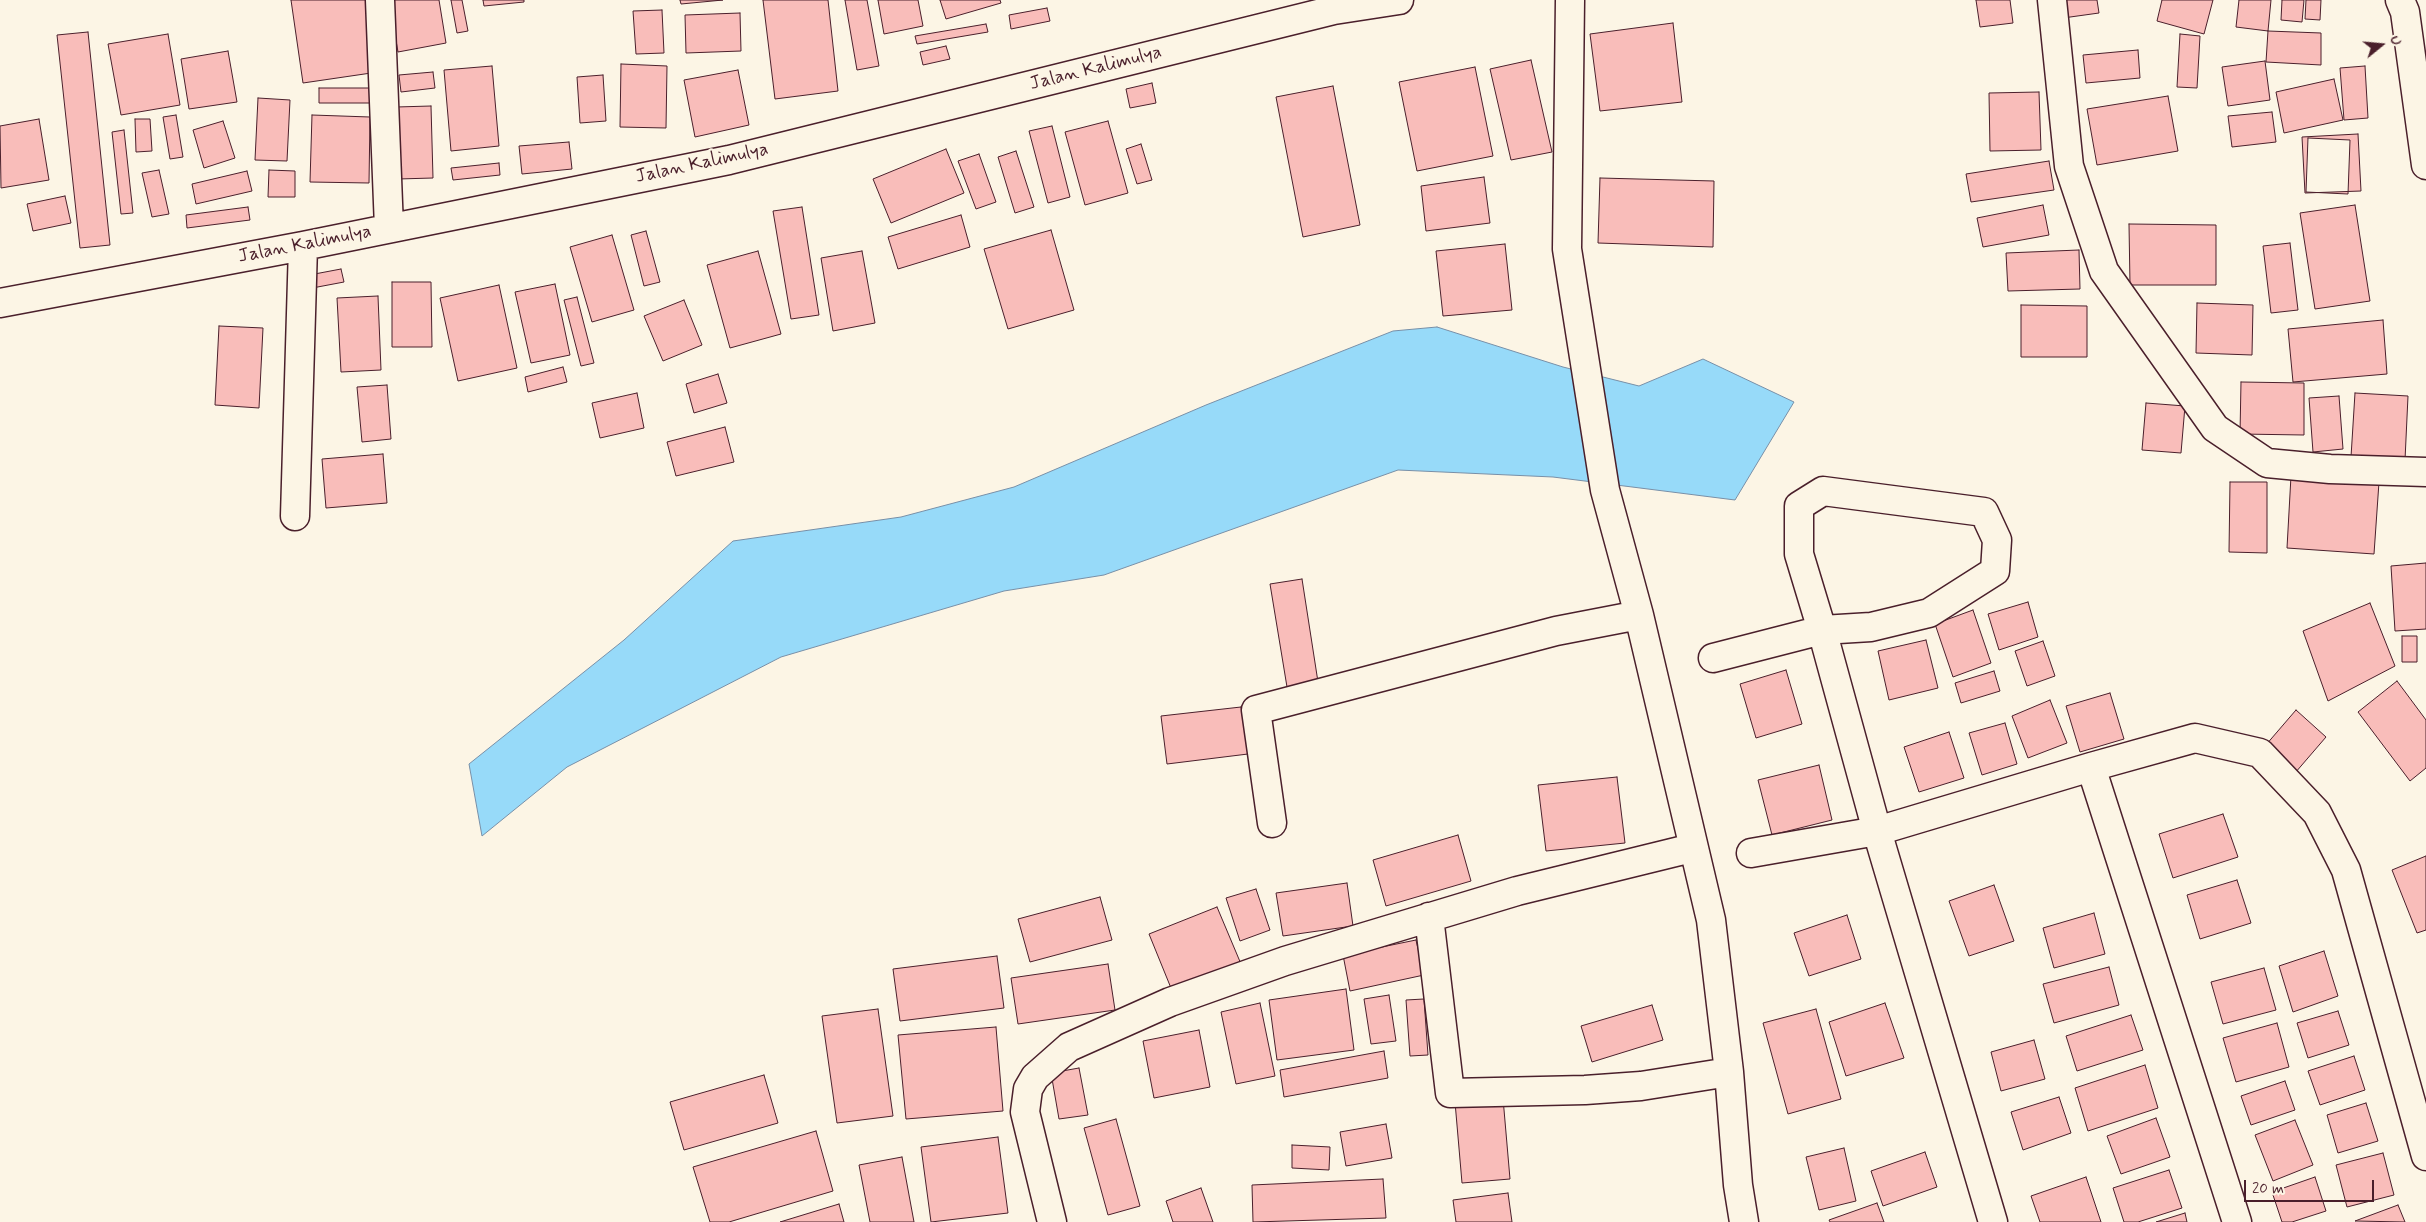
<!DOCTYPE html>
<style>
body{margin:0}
#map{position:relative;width:2426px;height:1222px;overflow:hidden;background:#fcf5e5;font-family:Mynerve,sans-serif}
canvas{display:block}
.north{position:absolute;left:2356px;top:20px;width:50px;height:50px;-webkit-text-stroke:4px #fcf5e5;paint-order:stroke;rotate:73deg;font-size:14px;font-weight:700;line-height:20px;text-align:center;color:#4a1f2b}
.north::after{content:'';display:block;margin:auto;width:18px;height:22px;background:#4a1f2b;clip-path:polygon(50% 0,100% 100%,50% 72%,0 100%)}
.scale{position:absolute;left:2244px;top:1180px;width:130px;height:22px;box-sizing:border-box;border:2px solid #4a1f2b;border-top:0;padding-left:6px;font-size:15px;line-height:18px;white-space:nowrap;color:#4a1f2b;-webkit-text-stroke:4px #fcf5e5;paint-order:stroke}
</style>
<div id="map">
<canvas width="2426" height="1222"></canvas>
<div class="north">U</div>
<div class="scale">20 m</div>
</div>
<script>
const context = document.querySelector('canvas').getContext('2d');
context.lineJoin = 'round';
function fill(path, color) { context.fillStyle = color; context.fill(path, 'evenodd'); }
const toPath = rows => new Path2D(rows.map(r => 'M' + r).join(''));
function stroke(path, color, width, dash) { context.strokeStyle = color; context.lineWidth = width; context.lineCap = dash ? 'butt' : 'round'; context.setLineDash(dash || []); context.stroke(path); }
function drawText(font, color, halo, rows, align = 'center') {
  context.font = font + ' Mynerve,sans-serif'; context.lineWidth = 4.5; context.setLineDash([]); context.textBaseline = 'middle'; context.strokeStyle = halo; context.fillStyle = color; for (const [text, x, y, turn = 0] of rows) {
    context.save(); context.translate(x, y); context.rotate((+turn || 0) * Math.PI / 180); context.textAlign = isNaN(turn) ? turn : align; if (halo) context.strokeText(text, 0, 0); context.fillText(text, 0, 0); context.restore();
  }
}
const water = toPath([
 [1437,327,1563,367,1639,386,1703,359,1794,402,1735,500,1553,477,1398,470,1104,575,1004,591,781,657,567,767,482,836,469,764,624,640,733,541,901,517,1014,487,1206,405,1393,331,1437,327]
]);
fill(water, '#97daf9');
stroke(water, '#788fa7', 1);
const building = toPath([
 [291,0,367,0,378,72,303,83,291,0],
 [389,0,439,0,446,43,398,52,389,0],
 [451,0,462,0,468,31,457,33,451,0],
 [483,0,524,0,524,2,484,6,483,0],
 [680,0,723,0,681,4,680,0],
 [763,0,828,0,838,91,775,99,763,0],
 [845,0,867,0,879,66,857,70,845,0],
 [878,0,918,0,923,26,884,34,878,0],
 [940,0,1000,0,1001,3,946,19,940,0],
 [1976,0,2010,0,2013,23,1980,27,1976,0],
 [2061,0,2097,0,2099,13,2063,18,2061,0],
 [2162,0,2213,0,2204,34,2157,21,2162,0],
 [2239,0,2271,0,2268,31,2236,27,2239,0],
 [2282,0,2304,0,2302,22,2281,20,2282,0],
 [2306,0,2321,0,2320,20,2305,19,2306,0],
 [1047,8,1050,21,1011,29,1009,15,1047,8],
 [662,10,664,53,636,54,633,11,662,10],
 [740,13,741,51,686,53,685,15,740,13],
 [1673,23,1682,102,1600,111,1590,34,1673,23],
 [986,24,988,32,917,44,915,36,986,24],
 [2268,31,2321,33,2321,65,2266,62,2268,31],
 [88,32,110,245,80,248,57,35,88,32],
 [168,34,180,105,121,115,108,44,168,34],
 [2180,34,2200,36,2197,88,2177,87,2180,34],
 [946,46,950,59,923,65,920,52,946,46],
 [2138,50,2140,78,2086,83,2083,55,2138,50],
 [228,51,237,102,189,109,181,59,228,51],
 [1531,60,1552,152,1511,160,1490,69,1531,60],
 [2265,61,2270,100,2228,106,2222,67,2265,61],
 [621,64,667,66,666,128,620,127,621,64],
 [492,66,499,146,451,151,444,70,492,66],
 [2365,66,2368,118,2344,120,2340,68,2365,66],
 [1475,67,1493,156,1417,171,1399,82,1475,67],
 [738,70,749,125,695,137,684,80,738,70],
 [433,72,435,88,401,92,399,75,433,72],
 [603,75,606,121,580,123,577,77,603,75],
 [2334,79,2343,120,2284,133,2276,92,2334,79],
 [1152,83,1156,103,1130,108,1126,89,1152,83],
 [1333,86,1360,225,1303,237,1276,97,1333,86],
 [319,88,378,88,378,103,319,103,319,88],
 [2039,92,2041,150,1990,151,1989,93,2039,92],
 [2168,96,2178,151,2097,165,2087,109,2168,96],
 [258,98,290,100,287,161,255,160,258,98],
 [431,106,433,178,398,179,396,107,431,106],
 [2272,112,2276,142,2232,147,2228,116,2272,112],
 [176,115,183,157,170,159,163,117,176,115],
 [312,115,370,117,369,183,310,182,312,115],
 [39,119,49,180,1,188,0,126,39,119],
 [135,119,150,119,152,151,136,152,135,119],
 [223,121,235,158,204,168,193,130,223,121],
 [1108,121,1128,193,1085,205,1065,132,1108,121],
 [1052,126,1070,197,1048,203,1029,131,1052,126],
 [124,130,133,213,121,214,112,132,124,130],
 [2358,134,2361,191,2305,193,2302,137,2358,134],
 [2308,138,2350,140,2348,194,2306,192,2308,138],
 [569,142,572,169,522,174,519,146,569,142],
 [1141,144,1152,180,1137,184,1126,149,1141,144],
 [946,149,964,193,891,223,873,179,946,149],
 [1016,151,1034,207,1015,213,998,157,1016,151],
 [979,154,996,202,976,209,958,161,979,154],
 [2049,161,2054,190,1971,202,1966,174,2049,161],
 [499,163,500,175,453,180,451,168,499,163],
 [159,170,169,214,152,217,142,173,159,170],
 [269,170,295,171,295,197,268,197,269,170],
 [247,171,252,191,196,204,192,184,247,171],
 [1484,177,1490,223,1426,231,1421,186,1484,177],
 [1600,178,1714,181,1713,247,1598,243,1600,178],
 [65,196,71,223,33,231,27,204,65,196],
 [2043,205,2049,235,1983,247,1977,218,2043,205],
 [2355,205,2370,301,2315,309,2300,213,2355,205],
 [248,207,250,220,187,228,186,215,248,207],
 [802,207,819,315,791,319,773,211,802,207],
 [961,215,970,247,898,269,888,237,961,215],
 [2129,224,2216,225,2216,285,2130,285,2129,224],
 [1051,230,1074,310,1008,329,984,249,1051,230],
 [646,231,660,282,644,286,631,235,646,231],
 [612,235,634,310,592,322,570,247,612,235],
 [2290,243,2298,310,2271,313,2263,246,2290,243],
 [1505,244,1512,310,1443,316,1436,251,1505,244],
 [2079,250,2080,289,2008,291,2006,253,2079,250],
 [758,251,781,334,730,348,707,265,758,251],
 [862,251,875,323,833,331,821,258,862,251],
 [341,269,344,282,307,289,304,276,341,269],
 [392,282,431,282,432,347,392,347,392,282],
 [555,284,570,355,531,363,515,292,555,284],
 [499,285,517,368,458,381,440,298,499,285],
 [378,296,381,370,341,372,337,298,378,296],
 [577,297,594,363,581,366,564,300,577,297],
 [684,300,702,345,663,361,644,316,684,300],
 [2197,303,2253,305,2252,355,2196,353,2197,303],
 [2021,305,2087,306,2087,357,2021,357,2021,305],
 [2383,320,2387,374,2293,382,2288,329,2383,320],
 [219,326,263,328,259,408,215,405,219,326],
 [563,367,567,382,528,392,525,377,563,367],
 [718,374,727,403,694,413,686,384,718,374],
 [2241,382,2304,383,2304,435,2240,434,2241,382],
 [387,385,391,439,362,442,357,387,387,385],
 [637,393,644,428,600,438,592,403,637,393],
 [2355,393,2408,396,2405,460,2351,457,2355,393],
 [2339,396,2343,449,2313,452,2309,398,2339,396],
 [2146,403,2185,406,2181,453,2142,450,2146,403],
 [725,427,734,462,676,476,667,442,725,427],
 [383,454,387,503,326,508,322,459,383,454],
 [2291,476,2379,482,2374,554,2287,548,2291,476],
 [2230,482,2267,482,2267,553,2229,552,2230,482],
 [2426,563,2426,629,2395,631,2391,566,2426,563],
 [1302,579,1318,682,1287,687,1270,584,1302,579],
 [2028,602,2038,637,1999,650,1988,614,2028,602],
 [2370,603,2395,666,2328,701,2303,631,2370,603],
 [1973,610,1991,663,1953,677,1935,624,1973,610],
 [2402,636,2417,636,2417,662,2402,662,2402,636],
 [1926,640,1938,688,1889,700,1878,651,1926,640],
 [2043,641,2055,676,2027,686,2015,651,2043,641],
 [1786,670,1802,724,1756,738,1740,684,1786,670],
 [1994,671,2000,691,1961,703,1955,683,1994,671],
 [2397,681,2426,720,2426,768,2410,781,2358,712,2397,681],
 [2110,693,2124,739,2080,752,2066,706,2110,693],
 [2050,700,2067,743,2028,758,2012,716,2050,700],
 [1241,707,1248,754,1167,764,1161,716,1241,707],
 [2296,710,2326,737,2295,773,2265,746,2296,710],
 [2005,723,2017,764,1982,775,1969,733,2005,723],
 [1949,732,1964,778,1919,792,1904,747,1949,732],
 [1819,765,1832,820,1772,835,1758,780,1819,765],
 [1617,777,1625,843,1546,851,1538,785,1617,777],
 [2223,814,2238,857,2173,878,2159,834,2223,814],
 [1458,835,1471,881,1386,906,1373,860,1458,835],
 [2426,856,2426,930,2417,933,2392,870,2426,856],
 [2237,880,2251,923,2200,939,2187,895,2237,880],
 [1347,883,1353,926,1283,936,1276,893,1347,883],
 [1994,885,2014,941,1969,956,1949,901,1994,885],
 [1256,889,1270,930,1240,941,1226,898,1256,889],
 [1100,897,1112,940,1030,962,1018,919,1100,897],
 [1217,907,1241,964,1173,993,1149,934,1217,907],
 [2094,913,2105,954,2054,968,2043,928,2094,913],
 [1847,915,1861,959,1809,976,1794,933,1847,915],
 [1416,940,1424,975,1350,991,1343,955,1416,940],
 [2324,951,2338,996,2293,1012,2279,966,2324,951],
 [997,956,1004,1008,900,1021,893,969,997,956],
 [1108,964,1115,1010,1018,1024,1011,978,1108,964],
 [2109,967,2119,1005,2054,1023,2043,984,2109,967],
 [2264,968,2276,1010,2223,1024,2211,982,2264,968],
 [1346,989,1354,1050,1277,1060,1269,1000,1346,989],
 [1389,995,1396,1041,1371,1044,1364,999,1389,995],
 [1424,999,1428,1055,1410,1056,1406,1000,1424,999],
 [1260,1003,1275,1076,1236,1084,1221,1012,1260,1003],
 [1885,1003,1904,1058,1846,1076,1829,1022,1885,1003],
 [1652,1005,1663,1040,1592,1062,1581,1026,1652,1005],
 [878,1009,893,1116,837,1123,822,1016,878,1009],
 [1816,1009,1841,1099,1788,1114,1763,1023,1816,1009],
 [2338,1011,2349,1045,2308,1058,2297,1023,2338,1011],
 [2131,1015,2143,1050,2077,1071,2066,1036,2131,1015],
 [2277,1023,2289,1067,2236,1082,2223,1038,2277,1023],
 [996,1027,1003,1111,906,1119,898,1035,996,1027],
 [1199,1030,1210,1087,1154,1098,1143,1041,1199,1030],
 [2034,1040,2045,1079,2001,1091,1991,1052,2034,1040],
 [1384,1051,1388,1078,1284,1097,1280,1070,1384,1051],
 [2354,1056,2365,1090,2320,1105,2308,1071,2354,1056],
 [2145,1065,2158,1108,2088,1131,2075,1088,2145,1065],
 [1079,1068,1088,1115,1059,1119,1051,1073,1079,1068],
 [764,1075,778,1123,684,1150,670,1102,764,1075],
 [2285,1081,2295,1110,2251,1125,2241,1096,2285,1081],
 [2059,1097,2071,1133,2023,1150,2011,1112,2059,1097],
 [1503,1098,1510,1179,1462,1183,1455,1102,1503,1098],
 [2366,1103,2378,1141,2338,1153,2327,1115,2366,1103],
 [2156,1118,2170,1157,2121,1174,2107,1136,2156,1118],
 [1116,1119,1140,1206,1108,1215,1084,1128,1116,1119],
 [2295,1120,2313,1165,2273,1181,2255,1135,2295,1120],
 [1386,1124,1392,1158,1346,1166,1340,1132,1386,1124],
 [816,1131,833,1191,729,1222,710,1222,693,1167,816,1131],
 [998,1137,1008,1213,931,1222,921,1147,998,1137],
 [1292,1145,1330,1147,1329,1170,1292,1168,1292,1145],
 [1844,1148,1856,1201,1819,1210,1806,1157,1844,1148],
 [1925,1152,1937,1187,1883,1206,1871,1171,1925,1152],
 [2383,1153,2394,1195,2347,1207,2336,1165,2383,1153],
 [902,1157,914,1222,870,1222,859,1165,902,1157],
 [2169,1170,2182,1208,2138,1222,2124,1222,2113,1188,2169,1170],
 [2086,1177,2101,1222,2040,1222,2031,1196,2086,1177],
 [2315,1177,2326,1211,2292,1222,2282,1222,2272,1192,2315,1177],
 [1383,1179,1386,1218,1253,1222,1252,1185,1383,1179],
 [1201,1188,1213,1222,1173,1222,1166,1201,1201,1188],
 [1508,1193,1512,1222,1456,1222,1453,1200,1508,1193],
 [1877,1203,1884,1222,1830,1222,1829,1220,1877,1203],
 [839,1204,844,1222,780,1222,839,1204],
 [2398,1205,2405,1222,2355,1221,2398,1205],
 [2185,1213,2187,1222,2156,1222,2185,1213]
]);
fill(building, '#f9bdba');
stroke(building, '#4a1f2b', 1);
const minor = toPath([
 [380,0,389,228],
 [1570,0,1567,249,1605,490,1639,615,1711,920,1729,1072,1738,1185,1744,1222],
 [2052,0,2069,166,2104,271,2215,428,2267,463,2330,469,2426,472],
 [2400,0,2405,12,2426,165],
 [0,303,303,246,729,160,1334,10,1399,0],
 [295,516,303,246],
 [1713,658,1822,630,1871,627,1929,613,1995,571,1997,540,1984,512,1823,491,1799,506,1799,554,1822,630,1877,831,1993,1222],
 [2091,767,2237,1222],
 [1272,823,1256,710,1556,631,1639,615],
 [1751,853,1877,831,2091,767,2195,738,2260,753,2317,813,2346,870,2426,1156],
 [1429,917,1450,1093,1585,1090,1641,1086,1729,1072],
 [1052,1222,1025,1112,1028,1089,1035,1077,1069,1047,1170,1002,1285,961,1517,891,1692,848]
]);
stroke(minor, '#4a1f2b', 31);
stroke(minor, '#fcf5e5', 28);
drawText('19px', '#4a1f2b', '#fcf5e5', [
 ["Jalan Kalimulya",1096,69,-14],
 ["Jalan Kalimulya",702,164,-12],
 ["Jalan Kalimulya",305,245,-11]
]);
</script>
